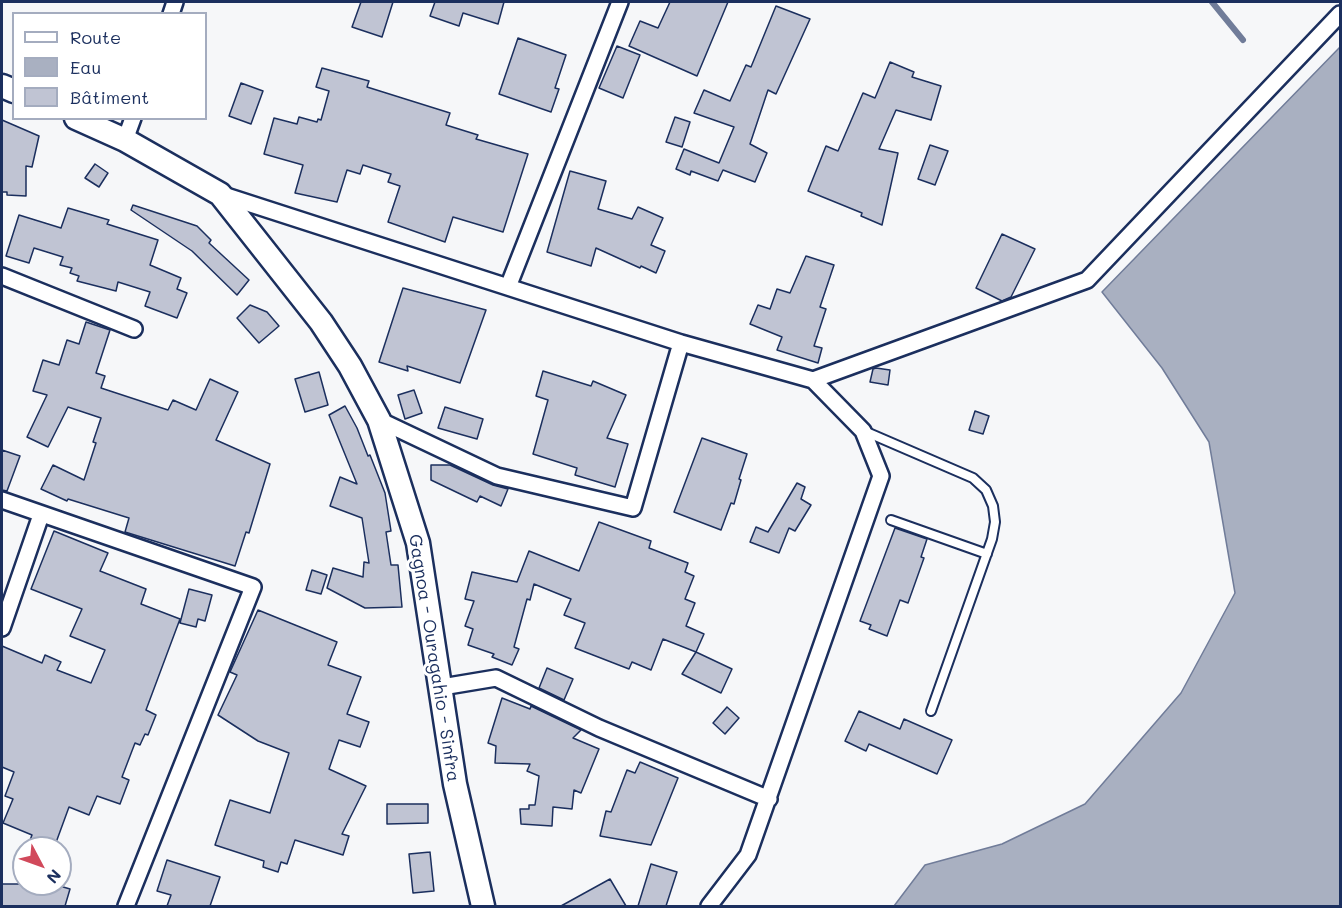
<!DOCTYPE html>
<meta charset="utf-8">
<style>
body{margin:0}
#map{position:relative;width:1342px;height:908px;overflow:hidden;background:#f6f7f9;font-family:Mali,sans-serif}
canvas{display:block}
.frame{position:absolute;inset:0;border:3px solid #1b2f5e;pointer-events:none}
.legend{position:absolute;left:12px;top:12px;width:195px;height:108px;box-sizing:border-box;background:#fff;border:2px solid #a4acbf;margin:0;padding:8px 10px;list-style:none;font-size:18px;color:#1b2f5e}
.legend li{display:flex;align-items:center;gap:12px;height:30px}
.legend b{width:30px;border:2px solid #a4acbf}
.north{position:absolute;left:12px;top:836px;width:60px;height:60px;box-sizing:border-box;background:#fff;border:2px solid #a4acbf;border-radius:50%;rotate:131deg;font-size:16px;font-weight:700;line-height:24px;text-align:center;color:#1b2f5e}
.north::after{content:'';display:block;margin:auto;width:21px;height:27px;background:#d1495b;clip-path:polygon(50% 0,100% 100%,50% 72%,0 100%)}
</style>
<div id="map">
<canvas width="1342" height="908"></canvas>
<div class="frame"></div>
<ul class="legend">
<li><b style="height:8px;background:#fff"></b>Route</li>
<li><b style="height:16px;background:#a9b0c1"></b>Eau</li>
<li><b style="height:16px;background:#c0c4d3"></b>Bâtiment</li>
</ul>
<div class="north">N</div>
</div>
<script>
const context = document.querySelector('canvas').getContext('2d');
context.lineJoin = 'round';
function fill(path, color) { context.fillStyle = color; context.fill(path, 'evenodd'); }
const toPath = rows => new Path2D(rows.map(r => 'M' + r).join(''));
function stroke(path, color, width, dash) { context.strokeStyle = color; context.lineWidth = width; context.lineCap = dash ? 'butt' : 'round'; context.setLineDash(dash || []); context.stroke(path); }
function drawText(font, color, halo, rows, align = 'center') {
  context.font = font + ' Mali,sans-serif'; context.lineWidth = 6; context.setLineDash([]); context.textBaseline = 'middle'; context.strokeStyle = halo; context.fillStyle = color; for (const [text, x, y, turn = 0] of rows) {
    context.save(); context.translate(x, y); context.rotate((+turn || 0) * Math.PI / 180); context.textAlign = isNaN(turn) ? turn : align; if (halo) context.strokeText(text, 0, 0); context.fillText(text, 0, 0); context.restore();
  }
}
const water = toPath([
 [1340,47,1340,906,894,906,925,865,1002,844,1085,804,1181,693,1235,593,1209,442,1162,368,1102,292,1340,47]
]);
fill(water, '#a9b0c1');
stroke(water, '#707c99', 1.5);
stroke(toPath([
 [1212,2,1243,40]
]), '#707c99', 6);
const building = toPath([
 [361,2,393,2,382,37,352,27,361,2],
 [435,2,504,2,498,24,463,13,459,26,430,16,435,2],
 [670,2,728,2,697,76,629,46,640,21,658,28,670,2],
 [776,6,810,19,776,94,768,90,750,144,767,153,755,182,723,170,718,181,691,171,690,175,676,169,684,149,719,163,734,127,694,113,704,90,730,101,746,65,751,67,776,6],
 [518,38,566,55,555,88,559,89,551,112,499,94,518,38],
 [617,46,640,55,623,98,599,88,617,46],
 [890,62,914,72,912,77,941,86,931,120,896,110,879,149,898,153,882,225,861,216,862,213,808,191,826,146,838,151,863,93,875,98,890,62],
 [322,68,369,81,367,87,450,113,446,125,478,135,476,139,528,154,503,232,453,217,445,242,388,222,400,186,388,182,391,174,363,165,360,174,347,170,337,202,295,193,303,165,264,154,274,118,297,124,299,117,317,122,318,119,321,120,329,91,316,87,322,68],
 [241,83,263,91,251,124,229,116,241,83],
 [675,117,690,122,682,147,666,142,675,117],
 [2,120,39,136,32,167,26,166,26,196,7,195,7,192,2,192,2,120],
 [930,145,948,151,935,185,918,179,930,145],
 [95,164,108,173,99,187,85,178,95,164],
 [570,171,606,181,598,209,632,219,638,207,663,218,651,245,665,251,656,273,641,266,640,268,596,248,591,266,547,252,570,171],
 [133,205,197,226,211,240,209,243,249,280,237,295,192,251,131,210,133,205],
 [68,208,109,220,107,224,158,240,150,265,181,278,177,289,187,293,177,318,145,306,150,292,118,282,116,291,77,281,79,276,70,273,72,268,60,265,63,257,34,248,29,263,6,256,19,215,61,228,68,208],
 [1002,234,1035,249,1011,297,1002,301,976,288,1002,234],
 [806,256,834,265,820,307,826,309,814,346,822,348,818,363,777,350,782,337,750,324,758,305,770,309,777,289,790,293,806,256],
 [403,288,486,310,460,383,407,366,408,371,379,362,403,288],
 [250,305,267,312,279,326,259,343,237,318,250,305],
 [86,322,110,330,96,373,105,376,101,388,168,410,173,400,196,410,210,379,238,392,216,440,270,464,249,533,246,532,235,566,125,532,129,518,68,499,67,501,41,489,53,465,84,480,96,443,93,442,101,418,68,407,48,447,27,437,47,395,33,391,43,360,59,365,67,340,79,344,86,322],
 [876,368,890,370,888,385,870,382,873,369,876,368],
 [543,371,591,386,593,381,626,395,607,438,628,444,615,487,575,475,577,468,533,454,548,400,536,396,543,371],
 [319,372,328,405,305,412,295,379,319,372],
 [414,390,422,413,405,419,398,395,414,390],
 [345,406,357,428,368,456,370,455,385,493,391,531,386,532,391,565,398,565,402,607,365,608,327,588,333,568,363,577,364,562,369,563,362,518,330,506,340,477,357,484,329,415,345,406],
 [445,407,483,419,477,439,438,428,445,407],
 [975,411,989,416,983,434,969,430,975,411],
 [702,438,747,454,739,479,741,480,734,504,731,503,721,530,674,512,702,438],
 [2,450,20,456,7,491,2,490,2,450],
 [431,465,450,465,493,485,508,489,501,506,480,496,477,502,431,480,431,465],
 [797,483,805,487,801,499,811,505,795,531,789,528,779,553,750,542,756,527,768,532,797,483],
 [599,522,651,541,649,548,688,563,685,572,694,576,685,599,695,603,686,626,704,634,696,652,663,639,651,670,632,662,629,669,575,648,585,623,564,615,571,599,534,584,530,600,527,599,514,647,519,649,512,665,492,657,494,654,468,645,473,629,465,626,474,601,465,599,472,572,517,582,529,551,579,571,599,522],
 [895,528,927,539,921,557,924,558,908,603,900,600,887,636,869,629,871,625,860,621,895,528],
 [54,531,108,553,100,571,146,589,141,604,180,619,146,710,156,715,148,735,145,734,140,745,135,743,122,777,129,780,120,804,97,796,89,815,69,807,54,848,27,848,32,835,3,823,13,799,5,796,14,772,2,767,2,646,42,663,45,655,61,662,57,670,91,683,105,650,70,636,82,609,31,589,54,531],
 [312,570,327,575,321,594,306,590,312,570],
 [189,589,212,595,205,621,198,619,196,627,180,623,189,589],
 [258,610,337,642,328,665,361,677,347,714,369,722,360,747,339,740,329,769,366,786,342,834,349,836,343,855,295,840,287,864,281,862,278,872,263,867,264,861,215,845,230,800,270,813,289,753,258,741,218,715,237,675,230,672,258,610],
 [696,652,732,669,721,693,682,674,696,652],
 [547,668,573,679,564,700,539,688,547,668],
 [502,698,530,709,531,706,581,730,573,738,599,749,581,793,574,790,572,809,553,807,552,826,521,824,520,809,529,809,529,805,535,805,539,776,527,771,530,764,495,763,496,746,488,743,502,698],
 [727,707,739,718,725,734,713,723,727,707],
 [859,711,900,729,904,719,952,740,937,774,869,744,866,751,845,741,859,711],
 [640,762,678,778,651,845,600,836,606,811,611,812,627,770,635,773,640,762],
 [387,804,428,804,428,823,387,824,387,804],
 [430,852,434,891,413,893,409,854,430,852],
 [167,860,220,877,210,906,167,906,171,895,157,891,167,860],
 [651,864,677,872,666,906,638,906,651,864],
 [610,879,626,906,561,906,610,879],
 [2,884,53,884,70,889,65,906,2,906,2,884]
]);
fill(building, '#c0c4d3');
stroke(building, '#1b2f5e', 1.5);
const lane = toPath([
 [864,431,973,478,986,490,993,506,995,522,992,539,931,711],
 [891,520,987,554]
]);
const street = toPath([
 [171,14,175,2],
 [125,140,133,118],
 [220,194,681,343,813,380,863,431,881,476,748,855,709,906],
 [2,276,134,329],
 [508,287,620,2],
 [813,380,1087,280,1340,14],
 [379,420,497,476,633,508,681,343],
 [2,500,253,587,126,906],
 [2,628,41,515],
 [442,687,496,678,599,728,769,799]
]);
const secondary = toPath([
 [2,86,14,91],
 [76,118,125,140,220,194,321,322,350,366,379,420,418,543,455,784,483,906]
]);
stroke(lane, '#1b2f5e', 12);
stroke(street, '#1b2f5e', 20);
stroke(secondary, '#1b2f5e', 27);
stroke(lane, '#fff', 8);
stroke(street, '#fff', 15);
stroke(secondary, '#fff', 22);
drawText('18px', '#1b2f5e', '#fff', [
 ["Gagnoa - Ouragahio - Sinfra",434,658,81]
]);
</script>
